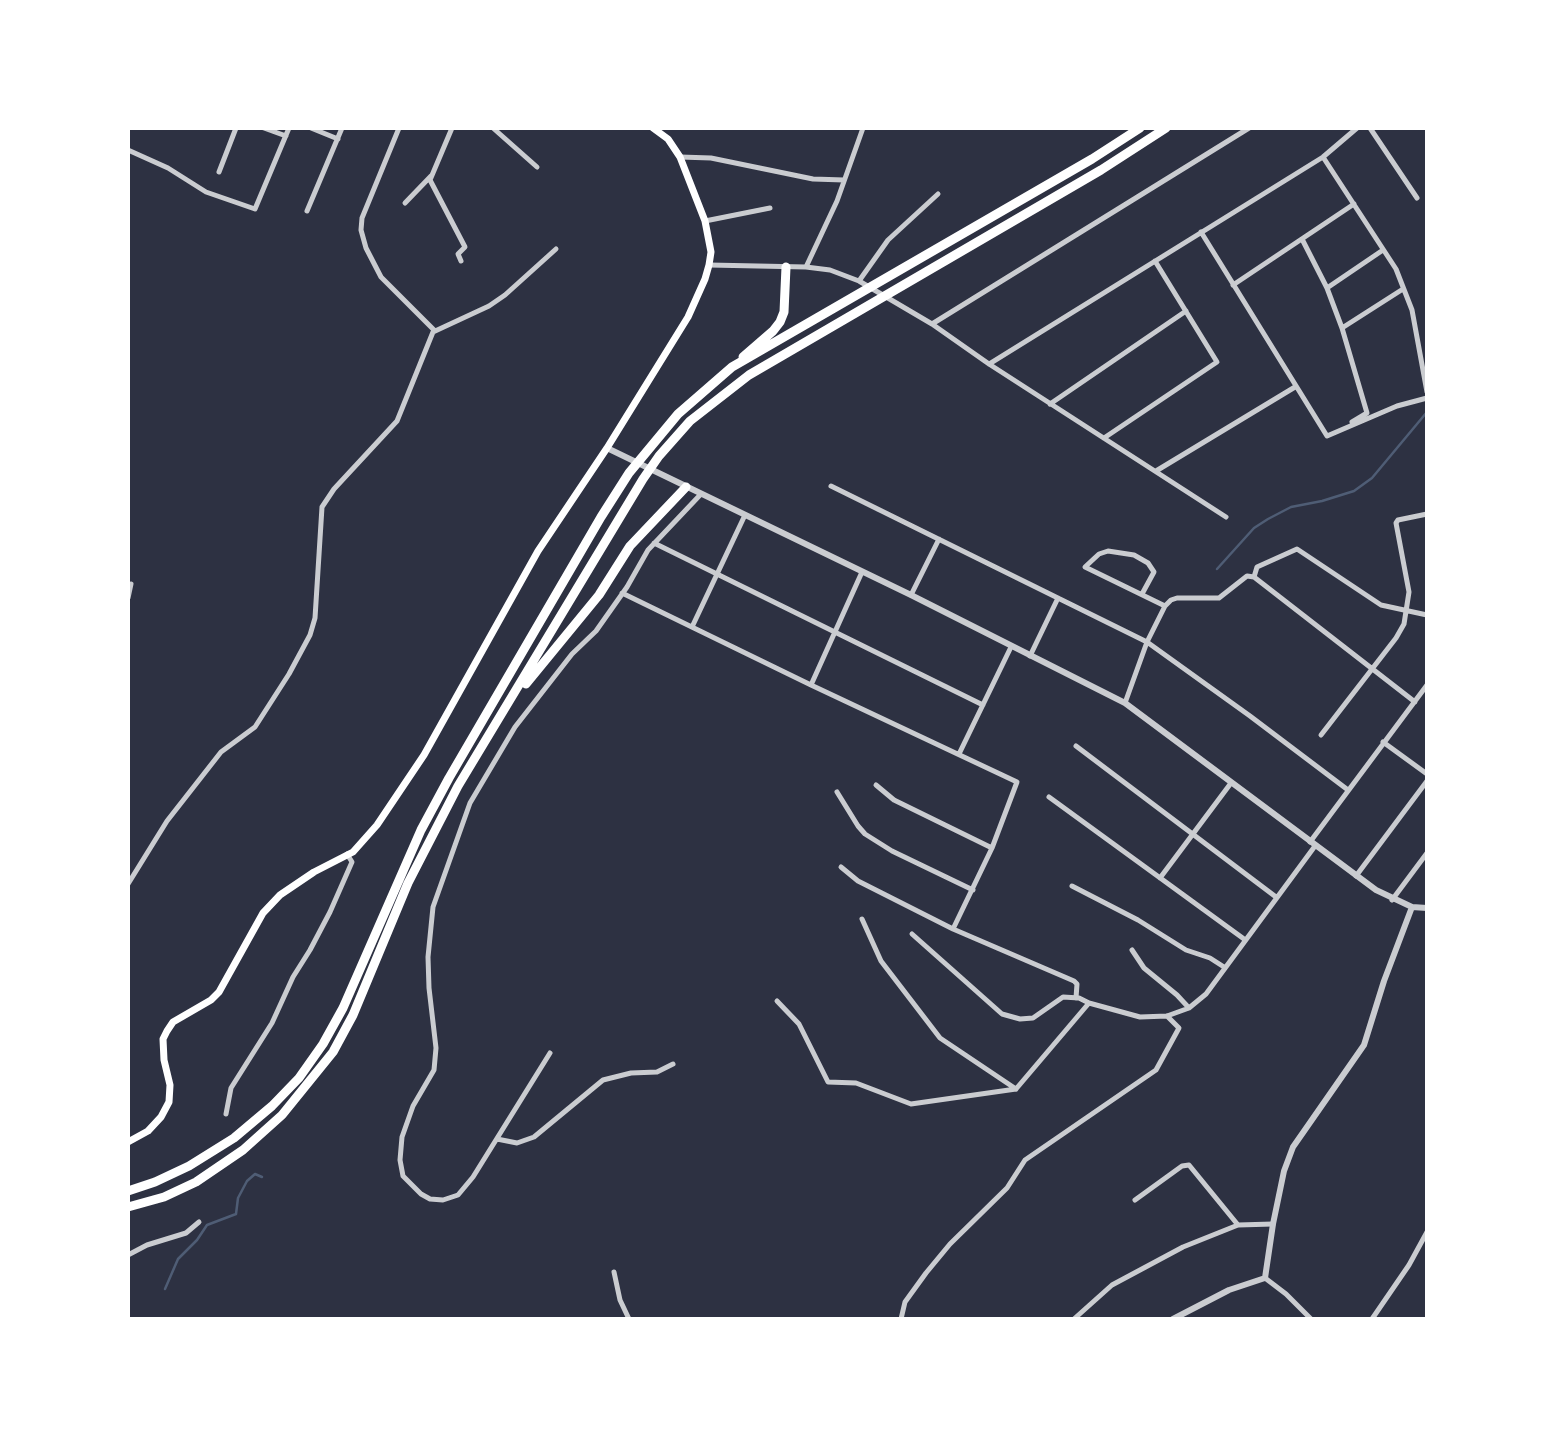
<!DOCTYPE html>
<style>
body{margin:0}
#map{position:relative;width:1555px;height:1447px;overflow:hidden;background:#2d3142;font-family:Commissioner,sans-serif}
canvas{display:block}
.frame{position:absolute;inset:0;border:130px solid #fff;pointer-events:none}
</style>
<div id="map">
<canvas width="1555" height="1447"></canvas>
<div class="frame"></div>
</div>
<script>
const context = document.querySelector('canvas').getContext('2d');
context.lineJoin = 'round';
const toPath = rows => new Path2D(rows.map(r => 'M' + r).join(''));
function stroke(path, color, width, dash) { context.strokeStyle = color; context.lineWidth = width; context.lineCap = dash ? 'butt' : 'round'; context.setLineDash(dash || []); context.stroke(path); }
stroke(toPath([
 [1217,569,1254,528,1268,519,1291,507,1322,501,1354,491,1372,478,1427,412],
 [165,1289,178,1259,197,1240,207,1225,236,1214,238,1198,247,1181,255,1174,262,1177]
]), '#4f5d75', 2.5);
stroke(toPath([
 [264,128,286,136],
 [311,128,338,139],
 [399,128,362,218,361,230,366,248,381,277,435,331],
 [452,128,430,180,465,247,458,254,461,261],
 [493,128,537,167],
 [1370,128,1417,198],
 [128,150,168,168,206,192,255,209,289,128],
 [680,157,711,158,813,179,844,180],
 [1323,157,1396,269,1412,310,1427,392],
 [219,172,236,128],
 [405,203,431,176],
 [307,211,342,128],
 [705,221,770,208],
 [1201,232,1327,436,1397,406,1427,398],
 [1302,239,1327,288,1342,328,1367,413,1352,422],
 [709,265,806,267,830,270,859,281,932,324,989,364,1226,517],
 [806,267,837,201,863,128],
 [859,281,888,240,938,194],
 [1233,285,1354,204],
 [1327,288,1383,250],
 [932,324,1249,128],
 [1342,328,1403,289],
 [989,364,1323,157,1357,128],
 [1050,404,1186,311],
 [1104,438,1217,362,1155,261],
 [1156,471,1295,387],
 [831,486,1147,642,1250,716,1348,790],
 [654,543,983,705],
 [1254,577,1415,702],
 [1254,577,1257,567,1297,549,1381,605,1427,615],
 [622,593,811,685,1017,782,992,848,953,929],
 [1142,594,1154,572,1148,563,1134,555,1108,551,1099,554,1085,567,1165,606],
 [911,595,939,539],
 [128,598,131,584],
 [692,627,745,515],
 [1030,656,1058,598],
 [811,685,862,572],
 [1125,703,1147,642,1165,606,1171,600,1177,598,1219,598,1247,576,1254,577],
 [1321,735,1396,638,1404,624,1409,592,1396,523,1398,520,1427,514],
 [1383,742,1427,774],
 [1076,746,1276,897],
 [959,754,1011,647],
 [876,785,894,800,992,848],
 [837,792,858,826,865,834,892,851,973,890],
 [1049,797,1244,939],
 [1310,842,1427,685],
 [841,867,858,881,953,929,1074,981,1077,984,1076,998],
 [1356,876,1427,781],
 [1160,878,1231,783],
 [128,884,167,821,221,752,255,727,289,674,310,635,315,618,322,507,334,489,397,421,433,332,489,306,505,295,556,249],
 [1072,886,1138,920,1186,950,1210,958,1224,967],
 [1392,900,1427,853],
 [862,919,881,961,940,1038,1016,1089],
 [912,934,1002,1014,1020,1019,1033,1018,1063,997,1079,998,1089,1003,1140,1017,1167,1016,1189,1008,1206,994,1315,846],
 [1132,950,1144,968,1177,995,1189,1008],
 [777,1001,799,1024,828,1082,856,1083,911,1104,1016,1089,1089,1003],
 [550,1053,473,1177,458,1195,443,1200,430,1199,421,1194,403,1176,400,1160,402,1137,413,1106,434,1070,436,1048,429,988,428,957,433,907,470,803,515,727,572,654,596,631,627,587,648,550,701,494],
 [226,1114,231,1088,272,1023,293,977,310,950,330,912,352,862,347,854],
 [497,1139,517,1143,534,1137,603,1080,631,1073,657,1072,673,1064],
 [1135,1200,1182,1166,1189,1165,1238,1225],
 [128,1255,147,1245,186,1233,199,1222],
 [614,1272,620,1300,629,1319],
 [1265,1278,1286,1294,1311,1319],
 [901,1319,905,1302,926,1273,950,1244,1007,1188,1025,1160,1156,1070,1179,1028,1167,1016],
 [1074,1319,1112,1285,1183,1247,1238,1225,1273,1224],
 [1372,1319,1409,1265,1427,1232]
]), '#caccd0', 5);
stroke(toPath([
 [607,448,911,595,1125,703,1376,890,1412,907,1427,908],
 [1173,1319,1229,1290,1265,1278,1273,1224,1284,1171,1293,1147,1364,1045,1384,981,1412,907]
]), '#caccd0', 6);
stroke(toPath([
 [128,1142,148,1131,161,1117,169,1102,170,1085,164,1060,163,1039,167,1031,173,1022,211,1000,219,992,263,913,280,895,314,872,353,852,377,825,424,755,538,551,607,448,688,317,705,279,709,265,711,252,705,221,680,157,668,139,653,128]
]), '#fff', 7);
stroke(toPath([
 [743,357,773,331,780,322,784,312,786,267],
 [526,684,599,595,630,546,686,487],
 [128,1191,155,1182,189,1166,234,1138,272,1106,299,1078,323,1044,343,1008,421,830,449,778,601,517,629,473,678,414,732,367,1092,159,1140,128],
 [128,1207,164,1197,196,1182,243,1150,282,1115,333,1052,353,1015,408,883,458,786,643,479,659,456,690,421,749,375,1101,170,1166,128]
]), '#fff', 9);
</script>
